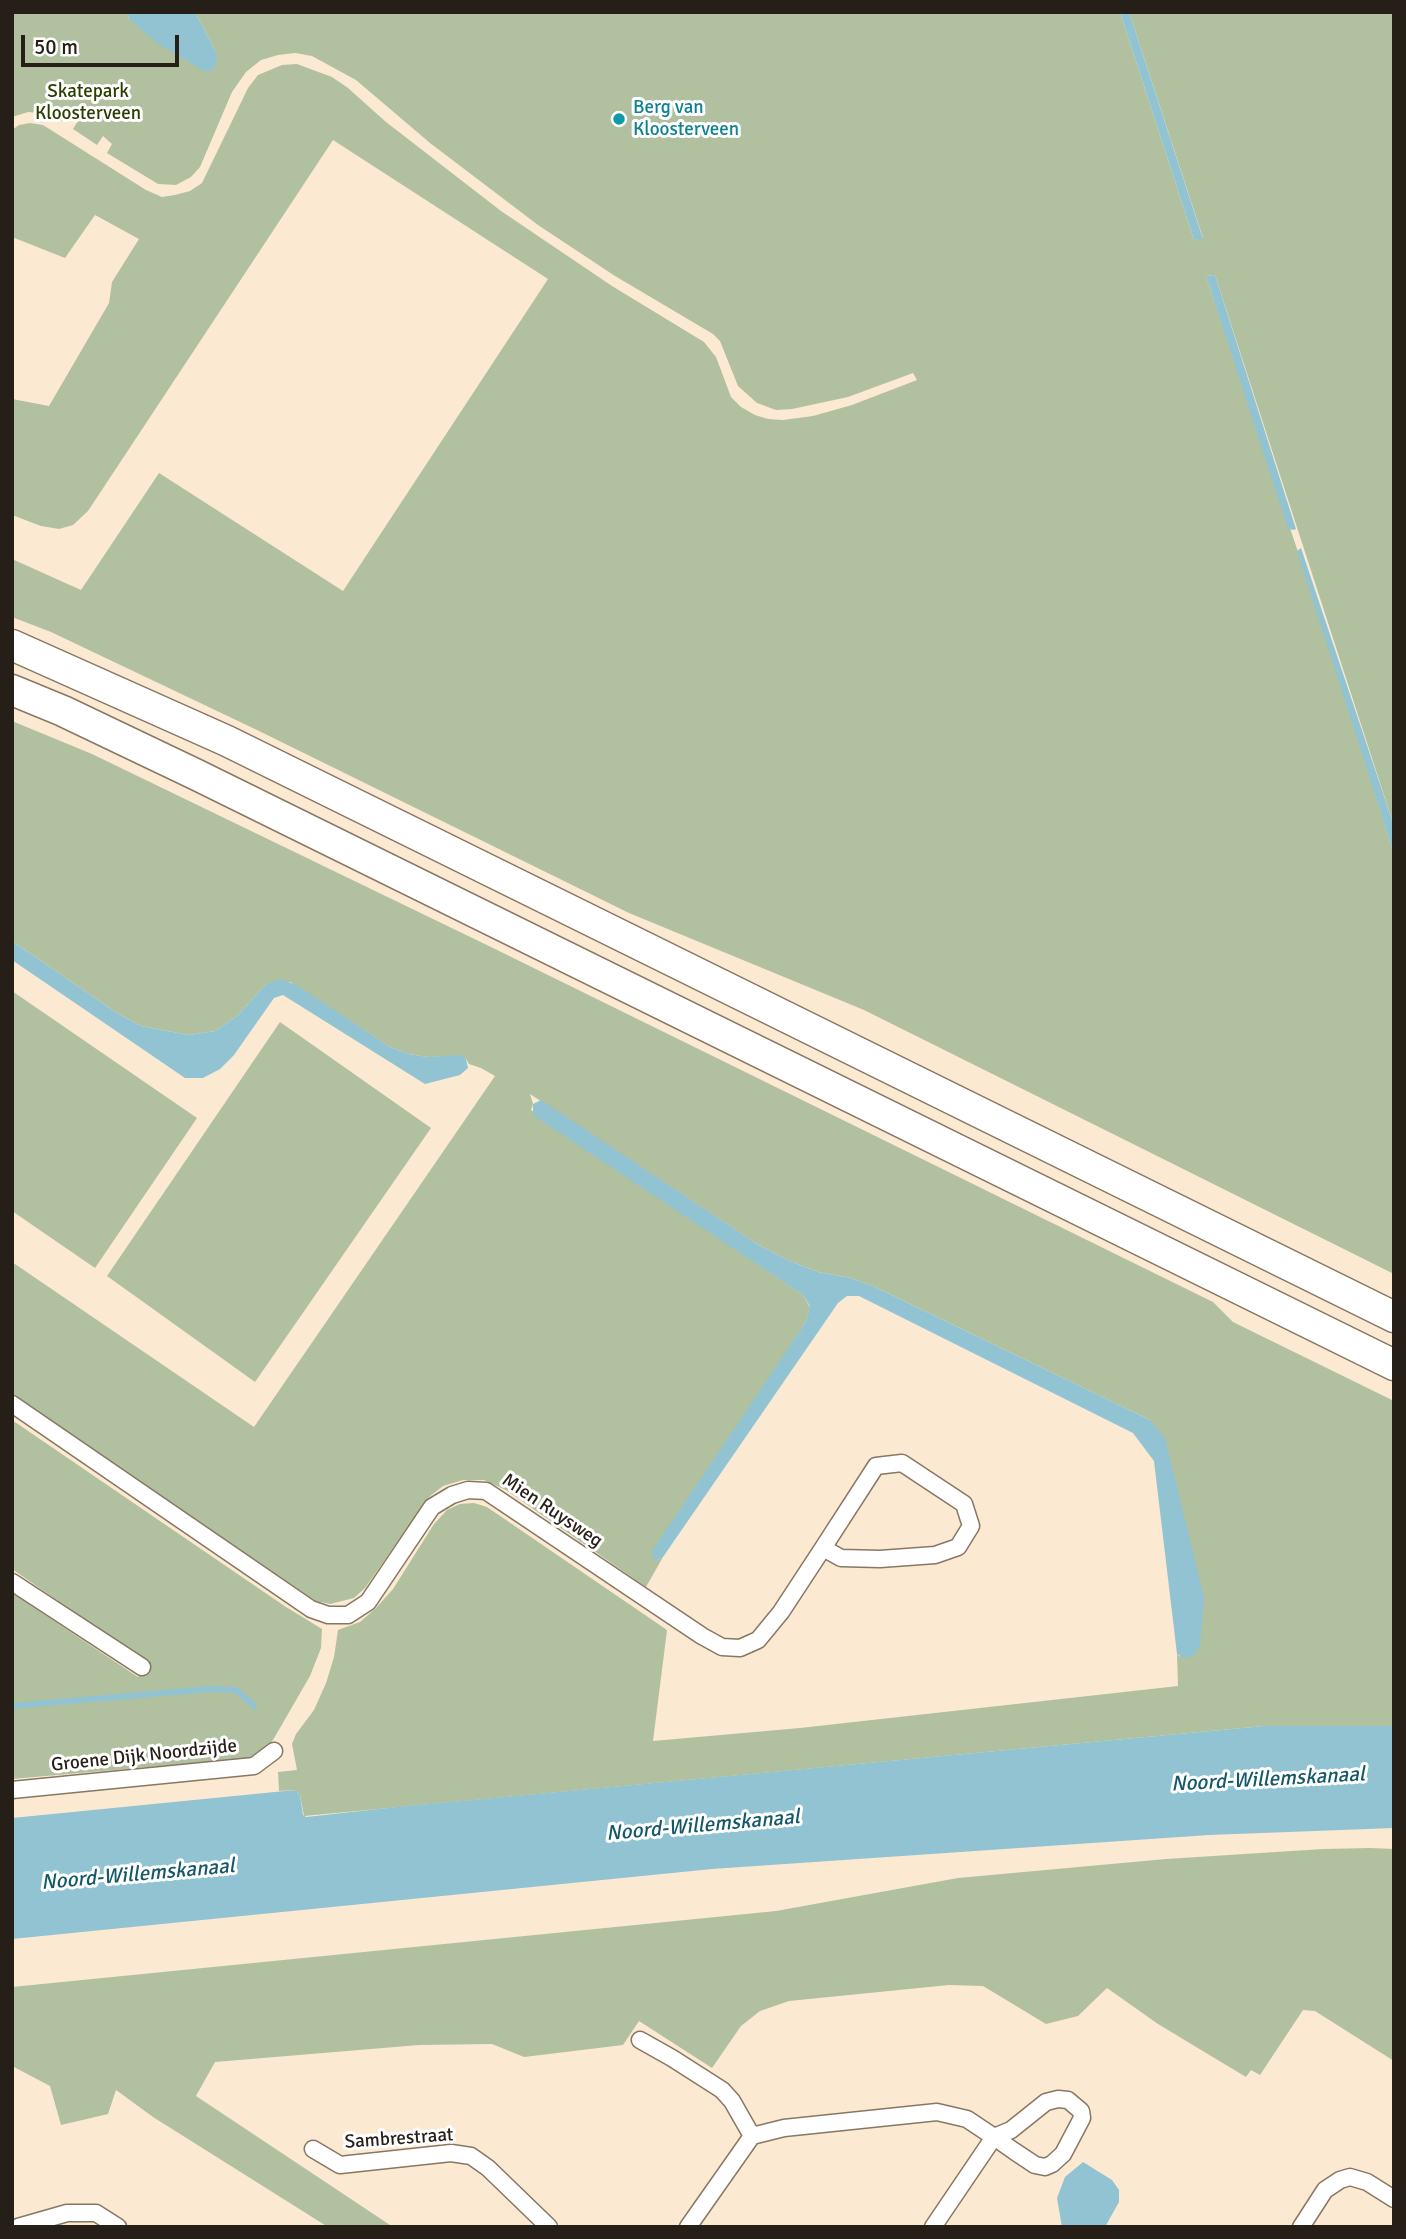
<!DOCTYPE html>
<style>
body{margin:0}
#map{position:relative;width:1406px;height:2239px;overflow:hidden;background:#fbe9d2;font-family:Signika,sans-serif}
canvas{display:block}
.frame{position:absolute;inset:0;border:14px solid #261f17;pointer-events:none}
.scale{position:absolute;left:21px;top:35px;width:158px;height:32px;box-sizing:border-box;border:4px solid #261f17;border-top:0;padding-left:9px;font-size:21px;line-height:24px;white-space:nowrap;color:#261f17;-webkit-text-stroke:5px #fff;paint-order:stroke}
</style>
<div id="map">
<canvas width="1406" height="2239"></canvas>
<div class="frame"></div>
<div class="scale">50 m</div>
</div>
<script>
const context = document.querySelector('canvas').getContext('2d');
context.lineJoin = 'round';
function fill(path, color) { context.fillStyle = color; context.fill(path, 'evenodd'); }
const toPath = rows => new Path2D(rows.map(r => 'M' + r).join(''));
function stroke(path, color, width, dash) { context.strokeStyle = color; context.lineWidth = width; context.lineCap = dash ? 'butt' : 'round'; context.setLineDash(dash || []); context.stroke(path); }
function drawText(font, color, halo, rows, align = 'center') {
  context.font = font + ' Signika,sans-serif'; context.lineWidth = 6; context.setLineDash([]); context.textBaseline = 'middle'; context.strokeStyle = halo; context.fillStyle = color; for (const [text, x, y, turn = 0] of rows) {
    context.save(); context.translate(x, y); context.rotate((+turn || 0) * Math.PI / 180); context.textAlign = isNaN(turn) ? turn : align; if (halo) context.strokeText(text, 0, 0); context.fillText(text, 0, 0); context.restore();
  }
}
fill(toPath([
 [12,12,127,12,129,19,215,50,195,12,1120,12,1194,240,1203,238,1129,12,1394,12,1394,826,1215,275,1206,276,1331,651,1394,854,1394,1274,864,1010,629,913,257,730,51,632,12,617,12,559,81,590,159,473,343,591,548,279,333,140,88,511,73,525,59,529,41,526,12,515,12,399,49,406,109,303,112,282,139,239,95,215,65,258,12,237,12,130,19,125,30,123,43,125,146,190,162,197,175,195,190,191,202,183,248,88,258,75,282,65,297,64,332,77,348,88,386,122,501,211,612,286,704,342,716,357,731,397,741,407,755,415,768,419,783,420,813,416,852,405,917,380,913,373,848,397,792,409,776,410,757,403,738,386,720,341,713,334,615,276,538,225,430,143,356,80,312,56,295,53,278,55,261,60,246,72,232,92,200,167,191,177,176,185,158,184,107,153,112,144,103,136,97,145,73,129,78,121,67,114,62,121,38,113,28,112,12,117],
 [12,721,92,754,493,948,1213,1302,1233,1322,1394,1401,1394,1726,1264,1726,304,1816,300,1795,295,1790,279,1791,278,1772,297,1770,292,1744,296,1734,314,1710,326,1683,334,1657,338,1630,360,1622,376,1608,393,1589,434,1524,447,1510,460,1504,474,1503,487,1507,667,1630,653,1741,800,1728,1178,1686,1177,1654,1180,1657,1150,1420,875,1287,851,1278,818,1272,790,1261,757,1244,530,1094,533,1104,531,1110,802,1294,810,1307,806,1322,656,1561,663,1557,646,1587,506,1490,484,1480,463,1480,443,1486,429,1497,365,1588,354,1598,330,1604,316,1601,12,1394,12,1262,254,1427,495,1076,481,1068,469,1064,466,1059,460,1056,428,1057,409,1054,390,1047,290,982,265,985,237,1016,215,1031,189,1035,141,1026,117,1013,12,941],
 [12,991,197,1118,95,1268,12,1211],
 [280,1022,431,1128,255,1382,107,1276],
 [12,1420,286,1607,322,1629,321,1648,310,1676,273,1740,265,1751,251,1758,12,1779,12,1593,138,1677,149,1664,12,1569],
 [1370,1848,1394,1849,1394,2061,1315,2011,1303,2010,1260,2075,1251,2070,1246,2077,1158,2024,1107,1988,1078,2016,1046,2024,983,1986,949,1985,789,2001,760,2011,741,2026,712,2068,639,2021,623,2045,524,2057,492,2044,419,2045,215,2062,196,2096,393,2227,328,2227,153,2117,116,2090,108,2114,61,2125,50,2086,12,2066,12,1987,776,1911,958,1878,1166,1859,1323,1849]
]), '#b1c19f');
fill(toPath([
 [127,12,195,12,215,50,217,58,214,70,204,71,157,43,129,19],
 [1120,12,1129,12,1203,239,1194,240],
 [1215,275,1296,529,1294,530,1288,529,1206,276],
 [1301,548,1394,826,1394,854,1297,551],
 [12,941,117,1013,141,1026,189,1035,215,1031,237,1016,265,985,281,979,298,986,390,1047,409,1054,428,1057,460,1055,466,1059,468,1068,460,1075,425,1084,283,995,274,998,234,1055,220,1069,203,1078,185,1078,12,960],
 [541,1100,757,1244,790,1261,818,1272,851,1278,875,1287,1150,1420,1165,1438,1204,1597,1200,1645,1197,1651,1193,1656,1184,1658,1177,1654,1154,1461,1133,1433,859,1296,847,1296,838,1303,663,1557,656,1561,653,1558,652,1551,806,1322,810,1306,802,1294,533,1115,533,1104],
 [1264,1726,1394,1726,1394,1828,1209,1835,712,1869,12,1939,12,1818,295,1790,300,1795,303,1815,306,1817,397,1807],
 [1083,2162,1112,2180,1119,2190,1119,2202,1105,2227,1062,2227,1057,2198,1065,2177]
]), '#91c3d3');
stroke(toPath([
 [12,1706,211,1689,236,1690,254,1706]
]), '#91c3d3', 6);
const street = toPath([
 [12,1404,311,1609,328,1615,348,1615,368,1602,432,1507,452,1495,468,1490,486,1491,702,1636,722,1647,740,1648,758,1640,781,1612,823,1548,876,1466,902,1463,964,1504,971,1526,958,1547,935,1555,880,1559,841,1558,823,1548],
 [12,1582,142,1667],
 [12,1790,254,1766,274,1751],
 [640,2040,672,2058,722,2090,732,2101,752,2136],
 [313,2149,340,2165,451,2153,471,2156,488,2168,549,2227],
 [18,2227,67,2213,96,2213,118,2227],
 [688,2227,752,2136,784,2128,937,2112,967,2119,994,2137,1014,2151,1035,2165,1045,2167,1052,2164,1063,2154,1082,2118,1081,2111,1068,2100,1058,2099,1046,2102,1011,2130,994,2137,933,2227],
 [1301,2227,1325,2190,1340,2180,1350,2177,1367,2182,1394,2199]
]);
const highway = toPath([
 [12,645,227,741,1394,1317],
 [12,690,63,711,197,775,1394,1365]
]);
stroke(street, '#887763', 19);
stroke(highway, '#887763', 33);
stroke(street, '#fff', 16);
stroke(highway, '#fff', 30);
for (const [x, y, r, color] of [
 [619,119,7,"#0f9aa8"]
]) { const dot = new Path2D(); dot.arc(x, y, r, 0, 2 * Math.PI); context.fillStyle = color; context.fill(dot); stroke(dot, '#fff', 2.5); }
drawText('19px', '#293e00', '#fff', [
 ["Skatepark",88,92],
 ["Kloosterveen",88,114]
]);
drawText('19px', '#0d838f', '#fff', [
 ["Berg van",633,108],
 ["Kloosterveen",633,130]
], 'left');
drawText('19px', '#261f17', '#fff', [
 ["Mien Ruysweg",552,1511,34],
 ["Groene Dijk Noordzijde",144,1756,-6],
 ["Sambrestraat",399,2139,-4]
]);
drawText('italic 21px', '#155869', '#fff', [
 ["Noord-Willemskanaal",1268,1780,-3],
 ["Noord-Willemskanaal",703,1826,-5],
 ["Noord-Willemskanaal",138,1875,-5]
]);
</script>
